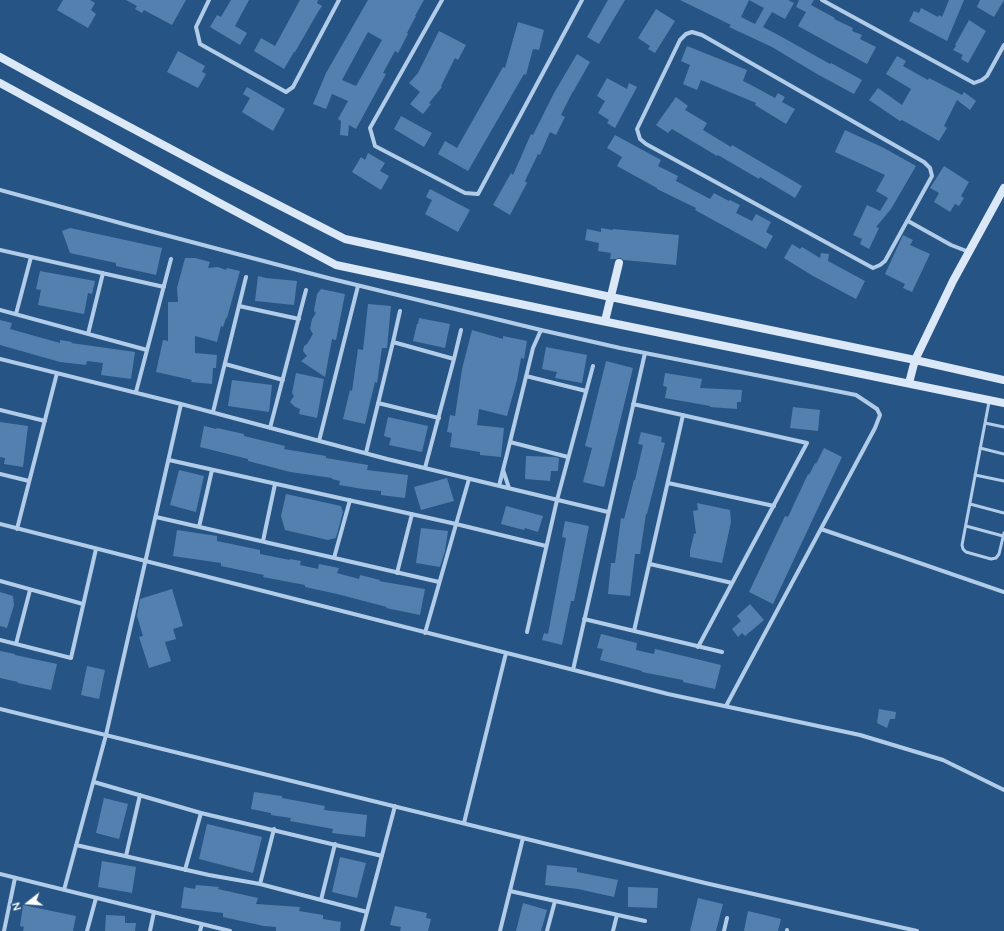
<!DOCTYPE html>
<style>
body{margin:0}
#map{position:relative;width:1004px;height:931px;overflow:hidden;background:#265485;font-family:Quicksand,sans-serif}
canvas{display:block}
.north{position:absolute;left:8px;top:883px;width:40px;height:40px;-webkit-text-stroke:3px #265485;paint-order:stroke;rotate:253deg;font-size:11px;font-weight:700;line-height:16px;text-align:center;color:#fff}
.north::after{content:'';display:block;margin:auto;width:14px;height:18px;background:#fff;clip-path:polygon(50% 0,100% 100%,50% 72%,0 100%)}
</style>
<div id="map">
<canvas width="1004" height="931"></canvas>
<div class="north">N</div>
</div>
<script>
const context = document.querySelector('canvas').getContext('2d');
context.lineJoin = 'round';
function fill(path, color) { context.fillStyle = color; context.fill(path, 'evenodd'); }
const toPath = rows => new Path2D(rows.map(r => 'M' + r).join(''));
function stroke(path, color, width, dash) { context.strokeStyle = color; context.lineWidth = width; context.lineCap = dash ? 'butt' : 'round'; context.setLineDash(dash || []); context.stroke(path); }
fill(toPath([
 [63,0,90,0,95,3,91,10,96,14,88,28,57,10],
 [126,0,186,0,172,25,144,10,142,13,135,9,137,6],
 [231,0,249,0,235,26,247,33,240,45,210,27,217,15,221,17],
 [300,0,318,0,317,3,322,6,318,12,295,52,294,52,284,69,254,51,261,38,275,46],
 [368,0,424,0,415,16,416,16,407,33,408,34,398,53,395,51,383,73,386,74,356,129,349,125,348,136,340,135,341,121,338,119,348,101,332,94,326,109,313,104,326,73],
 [368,32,382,40,356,86,342,80],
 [608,0,625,0,599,44,587,37],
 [680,0,749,0,741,17,755,24,764,8,749,0,788,0,794,3,785,19,772,12,763,27,782,37,830,64,831,63,862,80,854,94,817,74,772,47,729,27,731,25],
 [799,0,814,0,811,5,835,18,834,19,853,28,852,31,862,35,860,39,876,47,867,64,798,26,806,12,796,7],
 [949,0,964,0,947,41,909,21,914,11,919,13,921,8,938,17,939,15,942,17],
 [980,0,1004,0,994,17,977,7],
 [656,9,675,21,655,53,648,49,650,46,638,38],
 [969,20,986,31,968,63,961,59,963,55,953,50,956,46,955,45],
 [518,22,544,30,539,50,533,49,526,75,524,74,468,171,438,154,445,141,457,148,503,67,505,68],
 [439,31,466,45,458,60,455,58,441,86,442,87,429,103,431,104,423,114,410,104,420,92,409,83,418,73],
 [687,46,747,70,743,81,753,86,775,98,778,93,785,97,782,102,795,109,786,124,755,105,756,103,701,80,697,90,683,84,690,65,681,61],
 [178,51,205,66,202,72,206,74,198,88,167,72],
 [577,54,590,62,573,92,573,91,561,115,565,117,556,135,550,132,540,155,538,154,525,181,527,183,510,215,493,205,511,173,513,175,531,134,533,135,554,93],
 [897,56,906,61,903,66,928,80,929,78,962,95,964,92,976,101,970,110,957,100,944,126,947,128,939,141,902,120,900,121,869,100,878,88,902,105,911,89,886,74],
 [607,78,627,89,629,83,637,87,615,128,607,123,609,120,598,113,605,101,597,96],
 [247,87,285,109,273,131,242,112,250,98,243,94],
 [676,97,688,106,685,110,707,123,703,130,731,147,732,145,802,186,795,198,760,177,759,179,718,155,717,156,672,129,668,133,656,125],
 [401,116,432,133,424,147,394,129],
 [845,130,884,148,916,166,891,209,876,227,879,228,869,249,860,244,862,239,853,235,867,205,880,211,888,198,876,191,885,175,835,152],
 [615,135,661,160,658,166,678,176,676,181,710,199,714,193,729,201,730,200,740,205,736,213,752,221,756,214,771,222,766,232,773,236,766,249,735,232,695,210,696,208,657,189,657,188,617,166,622,157,607,148],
 [368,153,385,163,380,171,389,176,381,190,352,172,361,157,365,160],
 [944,166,969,182,961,196,964,198,959,206,955,204,950,212,934,202,939,193,930,188],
 [430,189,470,210,458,232,425,214,432,200,426,197],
 [70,228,162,248,156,275,116,266,116,263,70,253,62,231],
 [601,228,613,230,613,229,679,235,676,265,624,260,620,258,615,259,610,259,611,253,598,251,599,243,585,240,587,229,601,232],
 [903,235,913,240,910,245,930,254,912,292,903,288,905,284,885,274],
 [792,244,800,249,802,247,820,258,821,253,829,254,828,261,865,281,856,299,813,276,784,258],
 [185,258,195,258,210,262,208,268,218,267,226,270,227,268,240,271,227,318,226,318,223,327,221,326,217,342,195,336,195,353,217,355,216,368,213,368,212,384,191,382,192,380,156,372,163,340,168,341,168,302,178,302,177,288],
 [40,271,95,281,92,294,88,293,84,314,38,305,41,290,36,289],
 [258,276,266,278,297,281,294,305,255,301],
 [321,289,345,294,336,340,332,339,325,377,301,361,307,356,303,351,304,346,307,344,313,334,310,329,312,319,316,313,314,311,317,294],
 [368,304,391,306,387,348,382,348,377,383,375,382,365,424,343,419,350,390,352,391,358,349,363,350],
 [419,318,450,324,445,348,413,341,417,324,418,324],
 [0,320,12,323,10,329,60,343,60,340,72,342,71,343,135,352,131,379,101,375,103,363,87,361,86,365,60,362,0,345],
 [472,330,503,339,503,336,527,341,524,359,521,358,517,380,507,416,479,409,477,425,504,428,501,457,480,455,480,452,450,447,452,433,447,432,450,415,455,416,462,369],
 [546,347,587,355,582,383,555,378,557,372,542,369],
 [606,361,633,368,604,487,583,482,592,448,585,446],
 [296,373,324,379,317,418,299,414,300,409,295,407,290,402,294,396,292,393],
 [665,373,702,379,700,388,742,390,741,402,737,402,737,409,710,407,710,406,665,398,667,387,663,386],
 [232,380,272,385,269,412,228,406],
 [793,407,820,410,818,431,790,428],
 [388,417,428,426,422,452,389,445,391,438,384,436],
 [0,422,28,426,23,467,4,464,5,458,0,457],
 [204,426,216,429,217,428,244,434,244,436,285,446,284,449,326,456,326,458,368,465,367,470,408,475,405,498,381,495,381,491,363,489,339,485,340,481,332,479,332,478,290,472,248,461,248,459,200,447],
 [641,432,662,437,661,442,665,443,647,514,646,514,640,554,635,554,630,596,608,594,611,563,615,563,621,518,624,519,634,480,635,480,643,445,638,444],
 [824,448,842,457,773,604,749,592,785,516,788,517,808,474,809,475,815,463,816,464],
 [526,456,555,457,559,458,558,471,551,471,550,481,525,479],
 [179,470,204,476,196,512,170,505],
 [447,478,454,501,421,510,414,487],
 [286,494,341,506,343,512,336,538,328,540,285,530,281,516],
 [697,503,730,510,731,522,722,563,690,557,690,551,694,534,696,533,693,511,698,510],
 [506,506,543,516,538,532,525,528,524,530,501,524],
 [565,521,589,526,574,601,571,601,562,645,542,640,544,633,548,634,566,538,562,537],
 [421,528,448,531,445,551,440,567,416,563],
 [177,530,217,536,217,541,260,550,260,554,290,560,290,559,301,561,300,565,318,569,319,564,339,568,337,573,359,579,360,575,380,580,379,581,425,589,420,615,386,608,387,607,337,594,305,587,305,585,263,577,264,575,221,566,221,563,173,556],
 [172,589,183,626,173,629,176,639,165,642,171,661,149,668,139,637,143,636,137,616,140,599],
 [0,592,13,596,14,605,7,628,0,626],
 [750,604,764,620,745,636,742,633,738,637,732,629,741,621,737,616],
 [601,634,637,643,636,650,654,654,655,649,721,665,715,689,683,682,683,680,642,672,642,671,600,660,603,649,597,648],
 [0,651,15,654,15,655,57,664,51,690,18,683,18,682,0,678],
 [87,666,105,670,99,699,81,695],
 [879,709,896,712,895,719,890,719,887,728,877,723],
 [254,792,282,796,282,798,325,806,324,810,367,815,365,837,332,833,333,829,290,821,291,818,271,815,271,813,251,809],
 [104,798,128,804,119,839,96,833],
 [207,824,262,837,253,873,199,859],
 [340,857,366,863,357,898,332,892],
 [102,861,136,867,132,893,98,887],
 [547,865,577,868,577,872,618,880,614,897,578,889,545,885],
 [196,885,219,887,218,889,258,898,256,904,300,907,299,911,323,915,323,919,341,922,340,931,276,931,276,927,264,926,223,917,223,913,181,908,184,887,195,889],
 [628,887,658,888,657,908,628,907],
 [698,898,723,904,716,931,690,931],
 [523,903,547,910,541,931,516,931],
 [23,905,76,916,73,931,23,931,24,927,20,926],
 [395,906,427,913,426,918,431,919,428,931,400,931,401,927,390,925],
 [748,911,781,919,778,931,744,931],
 [106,915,125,916,125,923,136,923,135,931,105,931]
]), '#5380ae');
stroke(toPath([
 [989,402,962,545,963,549,966,552,991,559,996,558,999,554,1004,533],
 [985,423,1004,427],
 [980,448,1004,454],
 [975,475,1004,481],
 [970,504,1004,513],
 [966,526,1003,536]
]), '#b1cce8', 3);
stroke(toPath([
 [209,0,196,27,200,44,286,92,293,87,339,0],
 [442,0,370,128,375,146,465,193,478,194,582,0],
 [822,0,974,83,982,80,987,76,1004,45],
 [692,32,702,35,924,162,930,168,932,176,885,261,880,265,873,268,646,144,640,139,637,129,680,40,686,34,692,32],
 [0,190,131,226,328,278,541,330,620,348,856,395,877,409,880,415,875,428,726,706],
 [908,221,951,245,969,252],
 [0,250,164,287],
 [239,306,299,319],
 [0,310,147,350],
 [16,314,31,257],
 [541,330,533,348,510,442,568,457],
 [88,334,103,273],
 [393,342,400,311],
 [0,359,181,404,387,459,608,512],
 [454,359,461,330],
 [225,364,283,380],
 [526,376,586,391],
 [136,392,171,259],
 [378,403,439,418],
 [633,404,807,443,698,647],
 [0,410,45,421],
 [213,412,246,277],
 [270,428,306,290],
 [319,441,358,286],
 [366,453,393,342,454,359,425,468],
 [169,460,456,524,546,546],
 [503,470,509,488],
 [0,474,29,481],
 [668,483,774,506],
 [499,486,510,442],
 [156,517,439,582],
 [0,524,668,694,860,735,943,760,1004,790],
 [199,527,212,470],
 [17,529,57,373],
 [821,529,1004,592],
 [263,541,275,484],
 [334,558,350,500],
 [650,564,732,583],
 [397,573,412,514],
 [0,581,83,604],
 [584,619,722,652],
 [634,631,683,415],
 [527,632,557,500,593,366],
 [425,633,469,479],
 [0,640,71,658,96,549],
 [16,644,30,590],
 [573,670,645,353],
 [0,709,705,883,917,931],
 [94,782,201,813,185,870],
 [201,813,382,856],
 [464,823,506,653],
 [76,845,209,875,260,884,367,912],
 [126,856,140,795],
 [0,874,230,931],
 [260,884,274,829],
 [64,890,106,735,181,404],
 [510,891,645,921],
 [321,900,335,844],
 [4,931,15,878],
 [87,931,96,898],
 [150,931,154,912],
 [200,931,202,924],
 [362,931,395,806],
 [500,931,523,838],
 [547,931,555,901],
 [613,931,617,915],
 [724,931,727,918],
 [787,931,787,930]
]), '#b1cce8', 4);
stroke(toPath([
 [0,57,64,92,216,173,345,239,606,296,915,360,1004,380],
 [0,83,216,201,336,265,558,312,1004,403],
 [605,321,619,263],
 [909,383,915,360,953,281,1004,188]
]), '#dbe8f7', 8);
</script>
